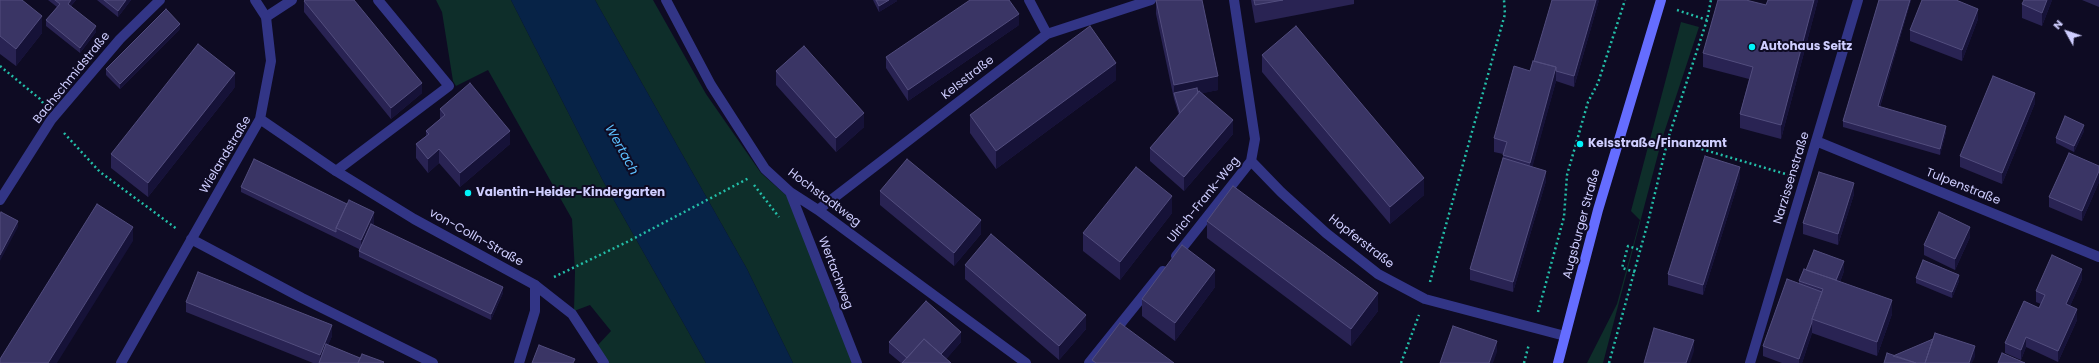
<!DOCTYPE html>
<meta charset="utf-8">
<style>
body{margin:0}
#map{position:relative;width:2099px;height:363px;overflow:hidden;background:#0e0b23;font-family:Poppins,sans-serif}
canvas{display:block}
.north{position:absolute;left:2047px;top:12px;width:40px;height:40px;-webkit-text-stroke:3px #0e0b23;paint-order:stroke;rotate:310deg;font-size:11px;font-weight:700;line-height:16px;text-align:center;color:#cfceff}
.north::after{content:'';display:block;margin:auto;width:14px;height:18px;background:#cfceff;clip-path:polygon(50% 0,100% 100%,50% 72%,0 100%)}
</style>
<div id="map">
<canvas width="2099" height="363"></canvas>
<div class="north">N</div>
</div>
<script>
const context = document.querySelector('canvas').getContext('2d');
context.lineJoin = 'round';
function fill(path, color) { context.fillStyle = color; context.fill(path, 'evenodd'); }
const toPath = rows => new Path2D(rows.map(r => 'M' + r).join(''));
function stroke(path, color, width, dash) { context.strokeStyle = color; context.lineWidth = width; context.lineCap = dash ? 'butt' : 'round'; context.setLineDash(dash || []); context.stroke(path); }
function drawText(font, color, halo, rows, align = 'center') {
  context.font = font + ' Poppins,sans-serif'; context.lineWidth = 4; context.setLineDash([]); context.textBaseline = 'middle'; context.strokeStyle = halo; context.fillStyle = color; for (const [text, x, y, turn = 0] of rows) {
    context.save(); context.translate(x, y); context.rotate((+turn || 0) * Math.PI / 180); context.textAlign = isNaN(turn) ? turn : align; if (halo) context.strokeText(text, 0, 0); context.fillText(text, 0, 0); context.restore();
  }
}
fill(toPath([
 [436,0,511,0,602,179,706,363,608,363,597,346,611,331,590,305,574,311,575,272,572,219,488,70,456,86,453,81,442,12],
 [595,0,653,0,706,94,761,173,787,196,854,363,793,363,747,269],
 [1681,22,1699,27,1662,139,1603,363,1587,363,1617,304,1640,220,1631,211]
]), '#0e2e2a');
fill(toPath([
 [511,0,595,0,747,269,793,363,706,363,602,179]
]), '#072347');
stroke(toPath([
 [1677,10,1707,20],
 [0,66,40,99,43,103],
 [64,133,100,172,177,229],
 [1668,139,1789,175],
 [754,185,779,217],
 [1635,272,1622,268,1628,246,1640,250],
 [554,277,627,242,749,178],
 [1430,282,1505,14,1504,0],
 [1538,312,1564,217,1567,175,1588,102,1598,83,1625,0],
 [1401,363,1419,315],
 [1524,363,1529,344],
 [1609,363,1648,222,1668,139,1707,20,1711,0]
]), '#23bea8', 2.5, [2, 3]);
stroke(toPath([
 [266,17,292,0],
 [336,171,449,86,378,0],
 [535,285,572,314,604,363]
]), '#323586', 10);
stroke(toPath([
 [666,0,711,85,765,169,790,192,818,210,1026,363],
 [1029,0,1047,34],
 [260,119,336,171,414,219,535,285,535,311,519,363],
 [1816,141,2099,257],
 [1251,161,1281,192,1326,233,1378,274,1425,299,1565,336],
 [790,192,857,363],
 [0,200,51,120,120,39,160,0],
 [818,210,1047,34,1151,0],
 [191,239,302,298,433,363],
 [1176,256,1251,161,1255,139,1234,0],
 [121,363,260,119,271,61,266,17,255,0],
 [1089,363,1163,271],
 [1750,363,1858,0]
]), '#323586', 10);
stroke(toPath([
 [1558,363,1598,210,1661,0]
]), '#656dff', 10);
fill(toPath([
 [0,0,42,33,16,66,0,54],
 [48,0,76,0,71,6,96,32,80,53,46,26,46,20,57,7],
 [97,0,131,0,118,17],
 [873,0,897,0,897,1,879,12],
 [1156,0,1218,90,1202,93,1233,134,1184,191,1150,161,1150,148,1179,115,1174,99,1156,14],
 [1251,0,1354,0,1354,4,1255,23],
 [1599,0,1574,87,1556,81,1532,167,1546,181,1513,292,1470,280,1470,269,1503,158,1503,154,1494,152,1494,138,1530,71,1534,61],
 [1818,0,1781,139,1740,128,1740,114,1749,79,1703,67,1703,53,1766,5],
 [1879,0,1911,0,1880,107,1946,132,1940,155,1843,127,1843,121],
 [2052,0,2042,26,2022,18,2022,4],
 [2082,0,2099,0,2099,7],
 [304,1,422,93,391,119,304,12],
 [1978,19,1962,61,1910,41,1910,30],
 [1019,25,908,101,886,68,886,57],
 [180,29,120,89,106,75,106,69],
 [1262,55,1424,195,1390,224,1262,72],
 [776,71,864,127,836,152,776,85],
 [1116,80,996,169,970,133,970,115],
 [235,87,148,197,111,168,111,154],
 [2035,103,2002,184,1960,167,1960,156],
 [440,109,510,144,460,187,439,163,428,173,416,158,416,144,426,136,426,131,440,119],
 [2084,131,2074,152,2056,143,2056,138],
 [2099,171,2099,182,2082,221,2049,207,2049,197],
 [1740,177,1703,295,1668,285,1668,274],
 [241,187,374,223,373,225,503,293,491,320,359,257,359,249,241,192],
 [880,191,981,234,954,266,880,205],
 [1854,194,1838,245,1803,234,1803,223],
 [1172,213,1120,280,1083,251,1083,233],
 [1207,221,1378,311,1351,346,1207,238],
 [1970,237,1955,270,1924,255,1924,245],
 [965,265,1086,329,1059,360,965,279],
 [1806,270,1844,271,1840,282,1892,314,1877,356,1812,333,1802,363,1782,363,1763,356,1763,346,1799,284,1799,281],
 [1916,278,1959,281,1952,298,1916,283],
 [2082,279,2070,306,2077,320,2058,362,2026,347,2021,360,2005,353,2005,343,2039,308,2041,304,2036,302,2036,291],
 [1215,287,1175,341,1142,316,1142,299],
 [186,302,332,336,328,345,360,358,384,363,313,363,186,312],
 [889,342,961,342,946,359,951,363,901,363,889,353]
]), '#292353');
fill(toPath([
 [71,0,76,0,68,9,68,4],
 [126,0,131,0,118,17,118,11],
 [889,0,897,0,897,1,879,12,879,6],
 [1596,0,1599,0,1574,87,1574,76],
 [1814,0,1818,0,1781,139,1781,125],
 [1910,0,1911,0,1878,112,1878,106],
 [2047,0,2052,0,2042,26,2042,13],
 [1978,9,1978,19,1962,61,1962,50],
 [1019,14,1019,25,908,101,908,90],
 [42,16,42,33,16,66,16,49],
 [180,24,180,29,120,89,120,84],
 [96,26,96,32,80,53,80,48],
 [1116,63,1116,80,996,169,996,151],
 [1556,67,1556,81,1530,176,1530,163],
 [235,73,235,87,148,197,148,183],
 [1218,76,1218,90,1176,99,1174,93,1174,99,1174,85],
 [422,83,422,93,391,119,391,108],
 [2035,93,2035,103,2002,184,2002,173],
 [864,113,864,127,836,152,836,138],
 [1233,120,1233,134,1184,191,1184,177],
 [2084,125,2084,131,2074,152,2074,146],
 [1946,126,1946,132,1940,155,1940,149],
 [510,131,510,144,460,187,460,173],
 [439,149,439,163,428,173,428,159],
 [1740,167,1740,177,1703,295,1703,285],
 [1546,171,1546,181,1513,292,1513,282],
 [2099,171,2099,182,2082,221,2082,211],
 [1424,178,1424,195,1390,224,1390,207],
 [1854,183,1854,194,1838,245,1838,234],
 [1172,196,1172,213,1120,280,1120,262],
 [374,212,374,223,361,250,361,240],
 [981,220,981,234,954,266,954,253],
 [18,221,18,227,0,261,0,255],
 [133,227,133,241,57,363,48,363],
 [1970,227,1970,237,1955,270,1955,259],
 [1844,261,1844,271,1836,293,1836,282],
 [2082,269,2082,279,2066,315,2066,304],
 [1215,270,1215,287,1175,341,1175,323],
 [1959,275,1959,281,1952,298,1952,292],
 [503,287,503,293,491,320,491,314],
 [1378,293,1378,311,1351,346,1351,329],
 [1892,300,1892,314,1877,356,1877,342],
 [2077,309,2077,320,2058,362,2058,351],
 [1086,315,1086,329,1059,360,1059,346],
 [1812,322,1812,333,1802,363,1799,363,1799,359],
 [332,325,332,336,321,363,320,363,320,355],
 [961,332,961,342,943,363,940,356],
 [2026,337,2026,347,2021,360,2021,350],
 [1694,340,1694,351,1690,363,1686,363],
 [1497,341,1497,352,1493,363,1489,363],
 [1975,346,1975,357,1972,363,1969,363]
]), '#161238');
const building = toPath([
 [0,0,22,0,42,16,16,49,0,36,0,0],
 [55,0,71,0,68,4,96,26,80,48,46,20,60,4,55,0],
 [104,0,126,0,118,11,104,0],
 [305,0,354,0,422,83,391,108,304,1,305,0],
 [876,0,889,0,879,6,876,0],
 [970,0,1009,0,1019,14,908,90,886,57,970,0],
 [1156,0,1202,0,1218,76,1174,85,1156,0],
 [1254,0,1283,0,1255,5,1254,0],
 [1552,0,1596,0,1574,76,1556,71,1556,67,1534,61,1552,0],
 [1718,0,1746,0,1766,5,1768,0,1814,0,1781,125,1740,114,1753,67,1703,53,1718,0],
 [1879,0,1910,0,1878,106,1946,126,1940,149,1843,121,1879,0],
 [1922,0,1956,0,1978,9,1962,50,1910,30,1922,0],
 [2024,0,2047,0,2042,13,2022,4,2024,0],
 [166,9,180,24,120,84,106,69,166,9],
 [1090,26,1116,63,996,151,970,115,1090,26],
 [1296,26,1424,178,1390,207,1262,55,1296,26],
 [198,44,235,73,148,183,111,154,198,44],
 [804,46,864,113,836,138,776,71,804,46],
 [1533,61,1556,67,1530,163,1503,155,1507,142,1494,138,1514,66,1530,71,1533,61],
 [1993,76,2035,93,2002,173,1960,156,1993,76],
 [470,83,510,131,460,173,439,149,428,159,416,144,429,134,426,131,445,115,440,109,470,83],
 [1197,88,1198,93,1180,113,1174,93,1197,88],
 [1199,91,1233,120,1184,177,1150,148,1199,91],
 [2065,116,2084,125,2074,146,2056,138,2065,116],
 [2069,153,2099,166,2099,171,2082,211,2049,197,2069,153],
 [1705,156,1740,167,1703,285,1668,274,1705,156],
 [1503,158,1546,171,1513,282,1470,269,1503,158],
 [254,159,347,204,336,228,336,232,241,187,254,159],
 [907,159,981,220,954,253,880,191,907,159],
 [1136,167,1172,196,1120,262,1083,233,1136,167],
 [1819,172,1854,183,1838,234,1803,223,1819,172],
 [1233,186,1378,293,1351,329,1207,221,1233,186],
 [349,200,374,212,361,240,336,228,349,200],
 [97,204,133,227,48,363,0,363,0,359,97,204],
 [1,212,18,221,0,255,0,214,1,212],
 [1939,212,1970,227,1955,259,1924,245,1939,212],
 [371,224,503,287,491,314,359,251,371,224],
 [991,234,1086,315,1059,346,965,265,991,234],
 [1182,245,1215,270,1175,323,1142,299,1182,245],
 [1814,250,1844,261,1836,280,1806,270,1814,250],
 [2052,255,2082,269,2066,304,2077,309,2058,351,2026,337,2021,350,2005,343,2024,301,2039,308,2045,295,2036,291,2052,255],
 [1923,260,1959,275,1952,292,1916,278,1923,260],
 [1804,269,1892,300,1877,342,1812,319,1823,289,1799,281,1804,269],
 [198,272,332,325,320,355,186,302,198,272],
 [1787,279,1822,292,1812,319,1812,322,1799,359,1763,346,1787,279],
 [926,301,961,332,941,354,924,339,907,358,889,342,926,301],
 [1120,323,1174,363,1096,363,1092,360,1120,323],
 [1453,326,1497,341,1489,363,1440,363,1453,326],
 [1654,328,1694,340,1686,363,1644,363,1654,328],
 [1935,333,1975,346,1969,363,1925,363,1935,333],
 [924,339,951,363,902,363,924,339],
 [1933,339,1925,363,1916,363,1893,356,1933,339],
 [326,344,360,358,358,363,319,363,326,344],
 [539,345,575,359,573,363,532,363,539,345],
 [1887,353,1916,363,1884,363,1887,353],
 [2002,353,2025,363,1998,363,2002,353],
 [362,354,384,362,383,363,358,363,362,354]
]);
fill(building, '#3a3565');
stroke(building, '#524d7e', 1);
for (const [x, y, r, color] of [
 [1752,47,4,"#00f3f9"],
 [1580,144,4,"#00f3f9"],
 [468,193,4,"#00f3f9"]
]) { const dot = new Path2D(); dot.arc(x, y, r, 0, 2 * Math.PI); context.fillStyle = color; context.fill(dot); stroke(dot, '#0e0b23', 1.5); }
drawText('bold 12px', '#cfceff', '#0e0b23', [
 ["Autohaus Seitz",1760,47],
 ["Kelsstraße/Finanzamt",1588,144],
 ["Valentin-Heider-Kindergarten",476,193]
], 'left');
drawText('12px', '#cfceff', '#0e0b23', [
 ["Bachschmidstraße",72,78,-51],
 ["Kelsstraße",968,78,-38],
 ["Wielandstraße",226,155,-59],
 ["Narzissenstraße",1792,178,-73],
 ["Tulpenstraße",1963,187,22],
 ["Hochstadtweg",824,198,37],
 ["Ulrich-Frank-Weg",1204,200,-51],
 ["Augsburger Straße",1582,224,-75],
 ["von-Colln-Straße",476,238,29],
 ["Hopferstraße",1361,242,38],
 ["Wertachweg",835,273,69]
]);
drawText('italic 13px', '#5cc0ff', '#0e0b23', [
 ["Wertach",621,150,61]
]);
</script>
